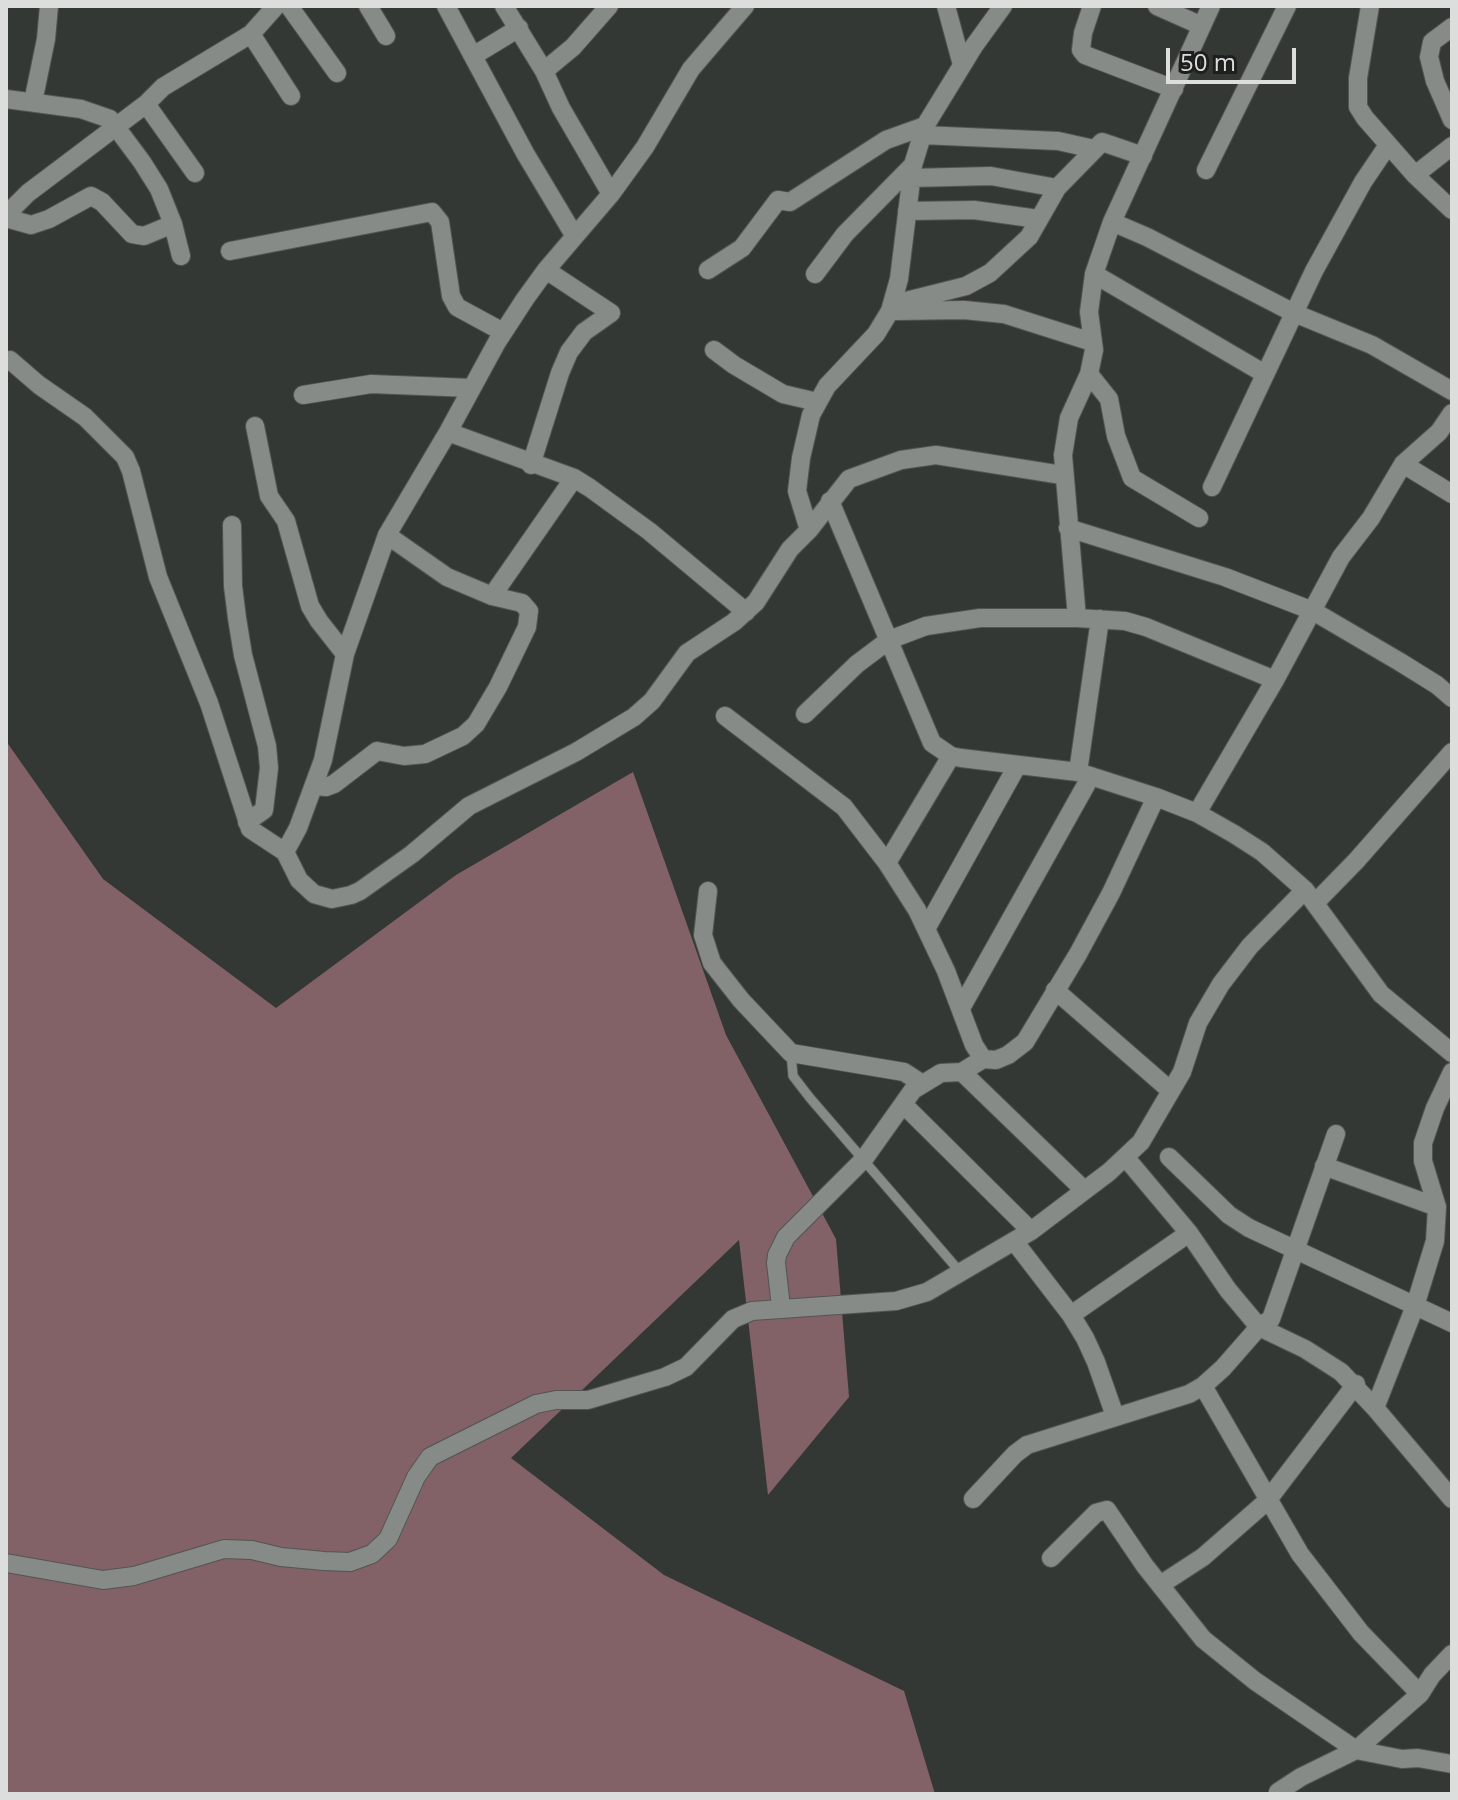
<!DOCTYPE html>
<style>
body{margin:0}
#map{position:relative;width:1458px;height:1800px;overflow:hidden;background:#343835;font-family:"Open Sans",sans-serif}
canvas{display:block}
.frame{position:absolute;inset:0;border:8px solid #dcdedd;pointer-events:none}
.scale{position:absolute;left:1166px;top:48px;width:130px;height:36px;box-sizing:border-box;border:4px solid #dcdedd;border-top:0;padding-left:10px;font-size:24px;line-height:28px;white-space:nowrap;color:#dcdedd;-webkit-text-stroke:6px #1d1f1e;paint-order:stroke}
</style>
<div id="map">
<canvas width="1458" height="1800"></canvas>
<div class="frame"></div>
<div class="scale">50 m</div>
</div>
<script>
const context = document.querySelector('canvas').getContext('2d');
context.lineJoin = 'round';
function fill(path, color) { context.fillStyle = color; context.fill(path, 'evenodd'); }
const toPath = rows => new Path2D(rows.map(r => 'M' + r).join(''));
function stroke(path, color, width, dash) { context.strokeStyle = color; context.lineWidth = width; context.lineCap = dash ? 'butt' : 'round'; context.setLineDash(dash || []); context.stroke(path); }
fill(toPath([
 [6,741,103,879,276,1008,456,875,633,772,726,1035,836,1239,849,1397,768,1495,739,1240,511,1458,664,1575,904,1691,935,1794,6,1794]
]), '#826266');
const service = toPath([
 [791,1053,793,1076,810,1098,961,1273]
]);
const minor = toPath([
 [289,6,337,73],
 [368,6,386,36],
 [446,6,525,153,574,235],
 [504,6,544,71,561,108,611,194],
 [946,6,962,65],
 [1092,6,1083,33,1081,50,1085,55,1174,89],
 [1157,6,1202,26],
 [1370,6,1358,78,1358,107,1365,118,1415,175,1452,210],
 [1452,27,1432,42,1429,57,1435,81,1452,120],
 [251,34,291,96],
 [473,56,519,28],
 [544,71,573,47,609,6],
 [6,99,81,109,110,119,142,162,159,189,173,224,181,256],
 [33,102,46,39,49,6],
 [146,104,195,173],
 [922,135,1058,141,1094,149],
 [1206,170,1287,6],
 [1415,175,1452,146],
 [911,178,991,176,1057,188],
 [907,211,974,210,1038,219],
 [6,215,28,193,146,104,163,87,251,34,276,6],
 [6,218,31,225,49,219,91,196,102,202,132,234,144,236,173,224],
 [1112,222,1147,237,1294,313,1372,345,1452,391],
 [230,251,432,212,440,222,451,296,457,307,503,332],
 [708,270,742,248,778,200,790,202,886,140,925,126],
 [815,274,845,234,913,165],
 [1094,274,1265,374],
 [890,311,906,301,966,286,990,273,1029,237,1057,188,1102,142,1143,156],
 [895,311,964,310,1004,314,1092,342],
 [714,350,734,365,783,394,817,402],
 [10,360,39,385,85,417,125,457,131,471,158,577,209,703,250,829,285,852,298,828,323,760,345,654,387,535,448,432,497,342,525,299,546,270,611,194,645,147,691,69,745,6],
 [303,395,371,384,471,388],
 [255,426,269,496,286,521,310,606,319,621,345,654],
 [448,432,574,478,590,488,649,531,746,612],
 [1403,464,1452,494],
 [531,465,560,373,569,352,584,332,611,313,546,270],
 [1212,487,1314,271,1363,182,1388,145],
 [830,501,932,743,951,756,961,758,1078,772,1156,797,1197,813,1234,834,1262,852,1305,890,1381,994,1452,1053],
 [1199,518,1132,478,1116,436,1109,399,1089,374,1094,350,1089,312,1094,274,1112,222,1211,6],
 [232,525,233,586,237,618,243,655,267,746,269,768,264,810,247,822],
 [1068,528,1225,577,1313,611,1400,662,1437,685,1452,698],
 [809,530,797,491,801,458,811,415,827,386,876,334,890,311,899,279,913,165,925,126,974,46,1003,6],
 [492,596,574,478],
 [1077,618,1063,455,1069,418,1089,374],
 [805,714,857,664,889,640,926,626,980,618,1077,618,1125,621,1146,627,1275,680],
 [725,716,844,807,887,863,917,910,946,971,974,1045,983,1059],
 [1078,772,1100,619],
 [315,786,326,787,334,784,377,751,404,756,425,754,463,736,476,724,498,687,527,627,529,611,522,603,492,596,447,577,387,535],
 [1197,813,1275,680,1341,557,1371,518,1403,464,1439,432,1452,413],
 [285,852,299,880,314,894,332,899,351,895,360,891,412,854,469,806,576,752,634,717,652,701,687,653,734,622,756,602,790,549,809,530,849,479,901,460,936,455,1062,475],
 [887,863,951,756],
 [708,891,703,935,712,963,741,1000,791,1053,904,1072,921,1083],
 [1316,902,1356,861,1452,752],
 [926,929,1017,766],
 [1055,990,1171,1091],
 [961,1008,1091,776],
 [962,1072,1083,1189],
 [1452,1072,1435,1108,1423,1143,1423,1161,1437,1207,1435,1241,1415,1306,1375,1408,1452,1499],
 [904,1105,1031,1231],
 [1169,1157,1229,1215,1249,1228,1452,1323],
 [1126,1158,1189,1233,1228,1290,1259,1327,1305,1349,1341,1372,1375,1408],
 [1324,1166,1437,1207],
 [1014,1241,1071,1315,1085,1338,1096,1362,1115,1416],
 [781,1307,776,1263,777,1255,786,1237,864,1159,913,1090,941,1073,962,1072,983,1059,996,1060,1008,1055,1025,1042,1078,954,1111,893,1156,797],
 [1071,1315,1189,1233],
 [1203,1386,1300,1554,1361,1633,1420,1694],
 [973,1499,1015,1454,1027,1445,1189,1394,1203,1386,1223,1368,1259,1327,1271,1319,1336,1134],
 [1051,1558,1096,1513,1107,1510,1145,1566,1203,1639,1255,1681,1356,1750,1402,1759,1418,1758,1452,1764],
 [6,1563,103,1580,134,1576,224,1549,252,1550,281,1557,324,1561,350,1562,372,1554,388,1539,416,1477,430,1457,536,1404,556,1400,588,1400,665,1377,686,1367,733,1319,752,1311,896,1301,927,1292,1031,1231,1109,1172,1141,1142,1182,1072,1198,1023,1221,984,1250,946,1305,890],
 [1160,1585,1203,1557,1267,1501,1356,1384],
 [1278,1792,1301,1777,1356,1750,1420,1694,1432,1675,1452,1654]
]);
stroke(service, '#525553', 11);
stroke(minor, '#525553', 20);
stroke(service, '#868b88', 9);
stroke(minor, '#868b88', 18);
</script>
